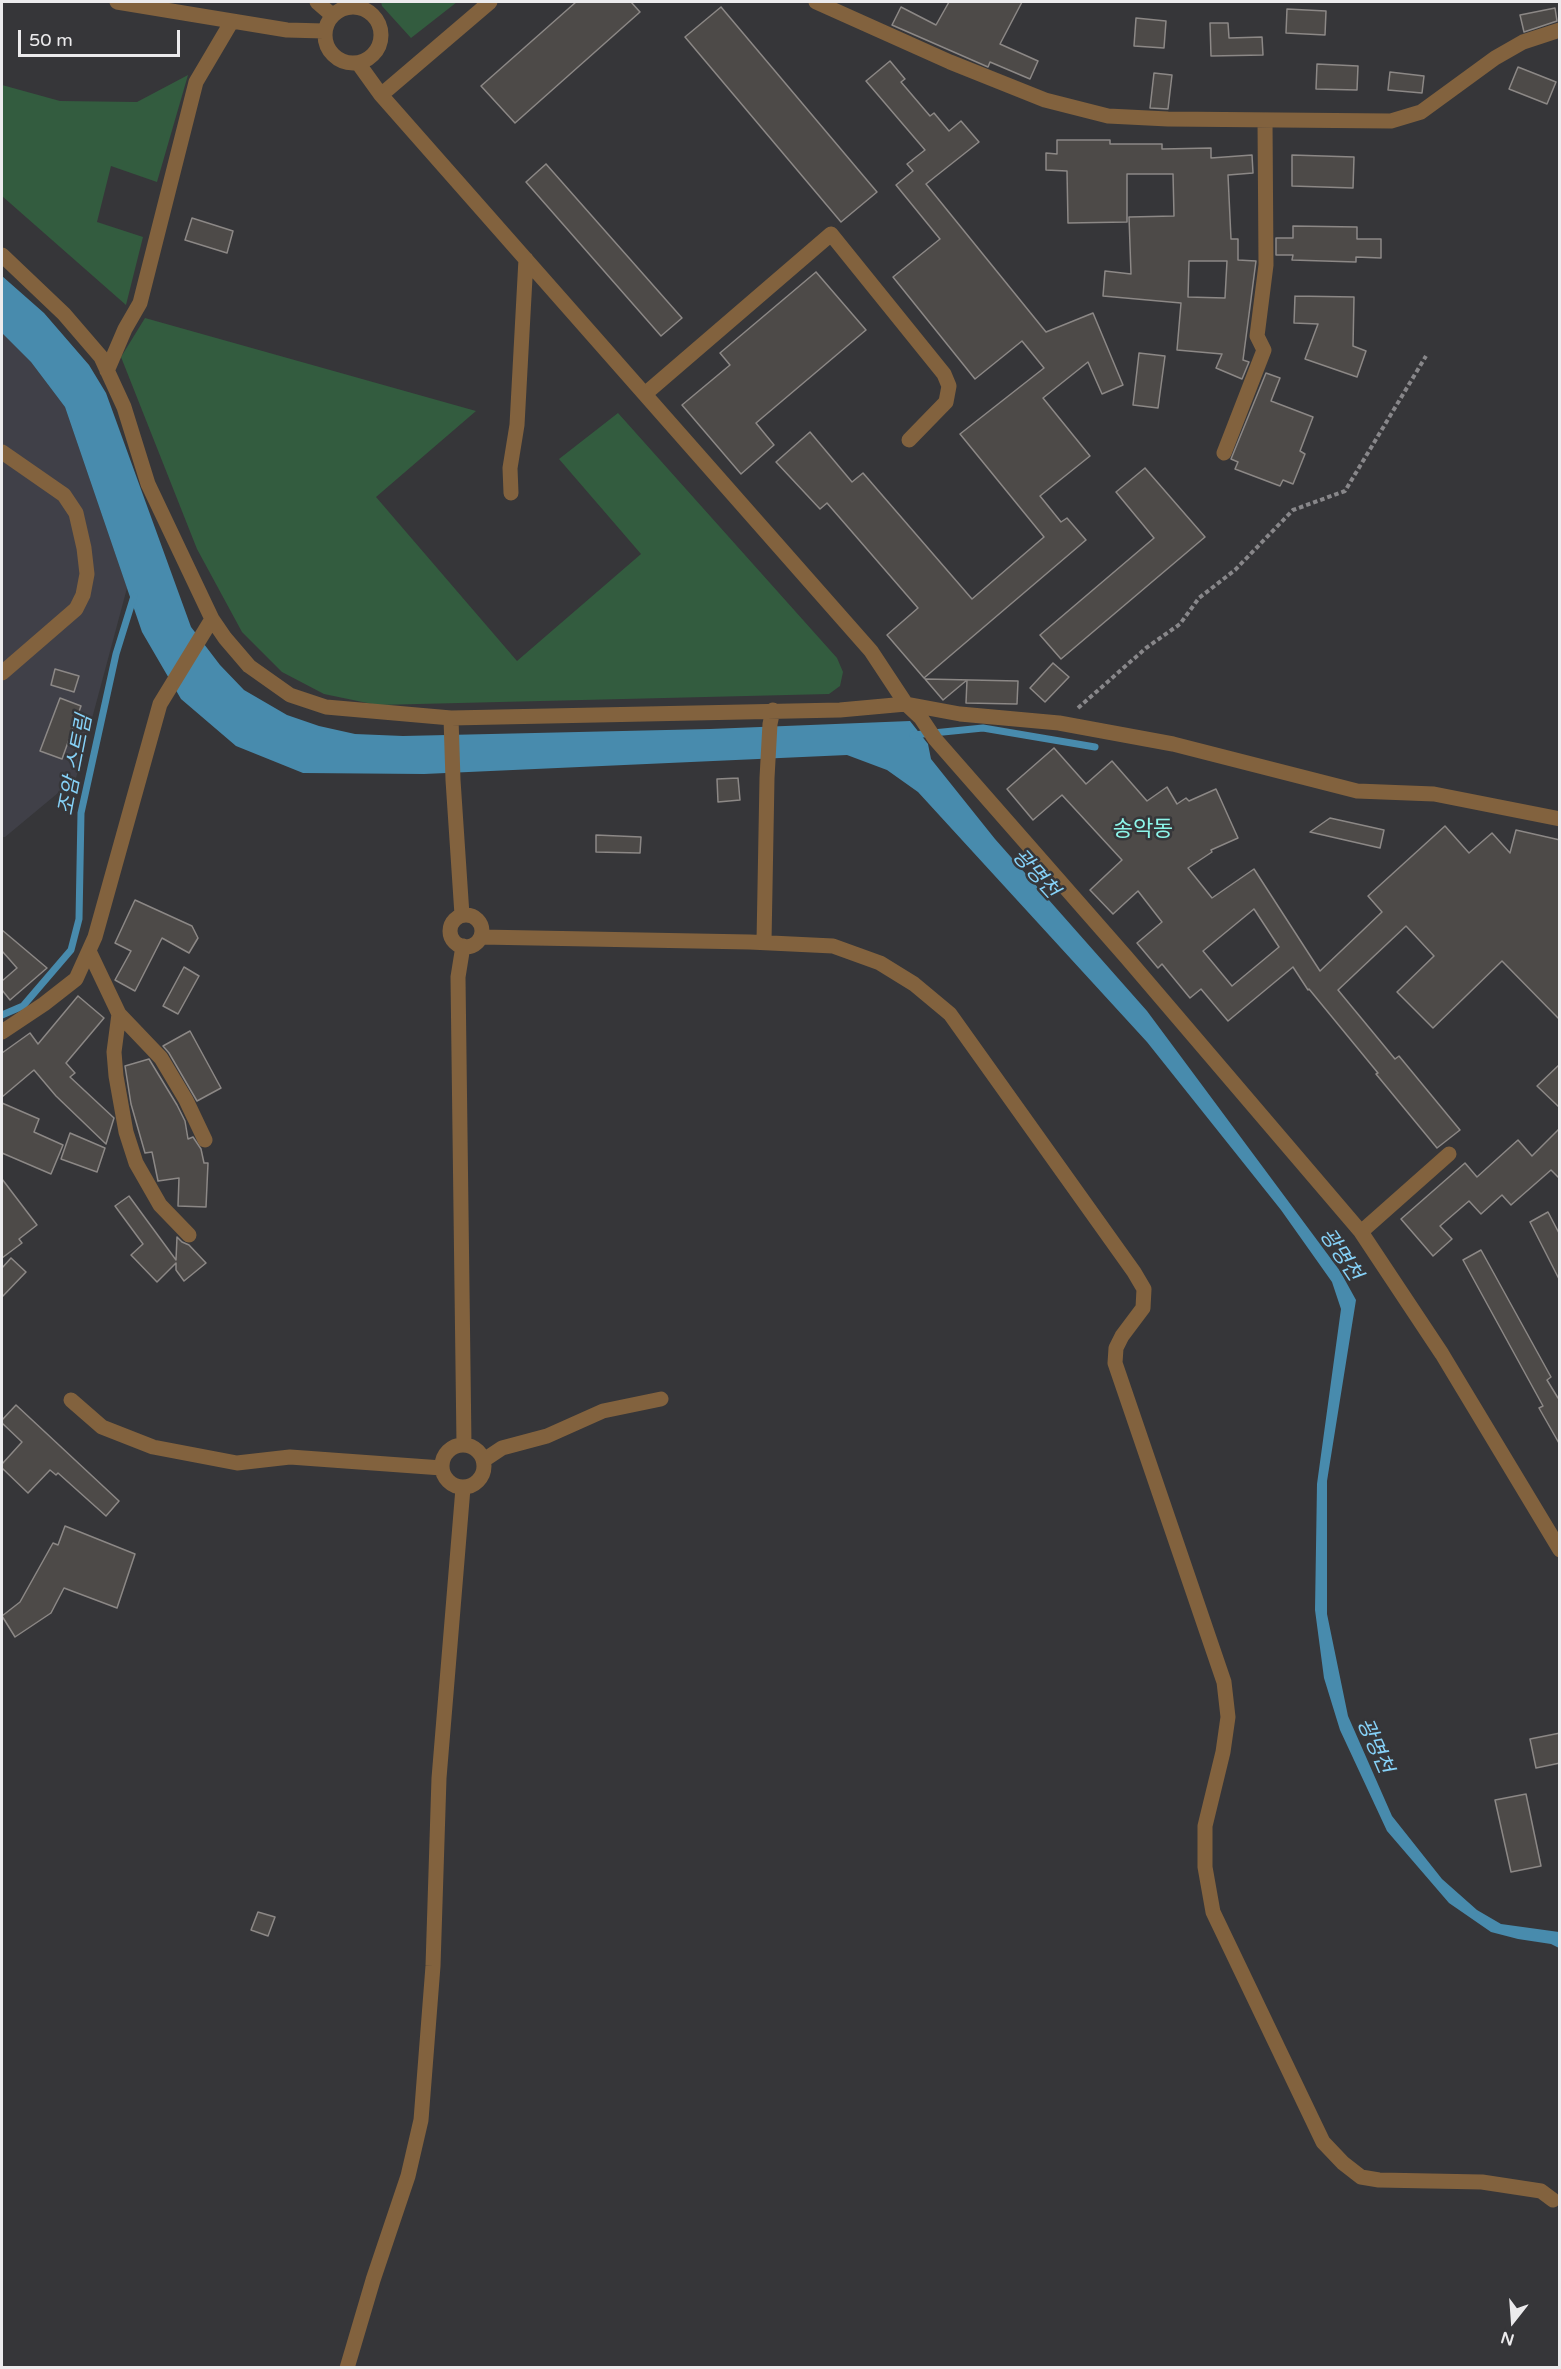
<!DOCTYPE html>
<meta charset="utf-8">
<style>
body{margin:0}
#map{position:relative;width:1561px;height:2369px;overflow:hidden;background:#363639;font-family:"Varela Round",sans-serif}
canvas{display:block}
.frame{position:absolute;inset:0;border:3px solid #ecebed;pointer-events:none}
.north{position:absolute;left:1483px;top:2291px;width:60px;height:60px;-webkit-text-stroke:4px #363639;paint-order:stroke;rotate:197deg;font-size:16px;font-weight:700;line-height:24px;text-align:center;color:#ecebed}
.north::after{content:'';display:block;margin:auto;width:21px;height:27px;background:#ecebed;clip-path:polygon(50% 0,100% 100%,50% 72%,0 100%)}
.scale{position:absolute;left:18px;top:30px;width:162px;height:27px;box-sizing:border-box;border:3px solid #ecebed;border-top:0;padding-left:8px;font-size:18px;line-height:21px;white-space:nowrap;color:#ecebed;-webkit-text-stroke:4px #363639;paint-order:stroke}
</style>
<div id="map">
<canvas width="1561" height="2369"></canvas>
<div class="frame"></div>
<div class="north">N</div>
<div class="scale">50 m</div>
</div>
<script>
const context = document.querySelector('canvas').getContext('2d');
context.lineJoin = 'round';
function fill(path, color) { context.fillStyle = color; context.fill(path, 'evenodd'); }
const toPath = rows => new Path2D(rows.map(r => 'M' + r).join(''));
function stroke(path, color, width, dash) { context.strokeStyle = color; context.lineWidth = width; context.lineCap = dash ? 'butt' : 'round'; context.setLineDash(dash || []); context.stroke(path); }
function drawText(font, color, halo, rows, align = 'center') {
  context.font = font + ' "Varela Round","Noto Sans KR",sans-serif'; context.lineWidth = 5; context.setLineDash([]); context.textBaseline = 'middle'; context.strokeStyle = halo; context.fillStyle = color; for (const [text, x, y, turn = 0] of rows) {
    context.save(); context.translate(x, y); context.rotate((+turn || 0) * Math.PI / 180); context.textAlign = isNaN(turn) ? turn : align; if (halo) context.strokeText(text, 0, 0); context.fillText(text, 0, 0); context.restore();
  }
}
fill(toPath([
 [2,333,31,362,65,407,127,588,76,778,5,837,2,837]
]), '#404048');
fill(toPath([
 [381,2,457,2,411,38,382,6],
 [188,75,157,182,111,166,97,222,143,237,126,305,2,196,2,85,60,101,137,102],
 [145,318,476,411,376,497,517,661,641,554,559,459,618,413,837,658,843,672,840,686,829,694,377,705,324,694,282,672,242,632,197,549,121,357]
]), '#335c3f');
fill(toPath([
 [2,276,44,313,89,365,106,393,191,627,220,665,244,690,287,715,319,726,355,734,403,736,710,729,910,721,928,744,931,759,995,839,1147,1011,1340,1271,1356,1300,1327,1481,1327,1614,1348,1716,1392,1816,1442,1879,1477,1910,1501,1924,1559,1932,1559,1948,1551,1944,1518,1939,1491,1932,1449,1903,1387,1831,1340,1730,1324,1678,1315,1610,1317,1484,1341,1309,1332,1282,1281,1210,1147,1042,918,792,887,770,847,755,424,774,303,773,236,746,181,699,142,632,65,407,31,362,2,333]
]), '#488bad');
stroke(toPath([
 [913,735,983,728,1095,747],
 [2,1015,23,1006,71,950,79,919,81,813,116,654,134,596]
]), '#488bad', 7);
const building = toPath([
 [576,2,631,2,640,12,515,123,481,86,576,2],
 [949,2,1022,2,1000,44,1038,61,1030,79,990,62,988,67,892,25,901,7,936,25,949,2],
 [721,7,877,192,841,222,685,37,721,7],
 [1555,8,1557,21,1524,32,1520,15,1555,8],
 [1287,9,1326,11,1325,35,1286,33,1287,9],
 [1136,18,1166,21,1164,48,1134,46,1136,18],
 [1210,23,1228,23,1229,38,1262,37,1263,55,1211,56,1210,23],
 [890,61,905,79,901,82,930,116,934,113,949,131,961,121,979,142,926,184,1046,332,1093,313,1123,385,1102,394,1088,362,1043,398,1090,456,1040,496,1061,522,1067,518,1086,540,924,678,887,635,918,608,827,503,820,509,776,462,810,432,852,482,863,473,972,599,1044,537,960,434,1044,368,1022,341,975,379,893,277,940,239,896,185,913,171,907,164,925,150,866,81,890,61],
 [1317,64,1358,66,1357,90,1316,89,1317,64],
 [1518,67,1556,82,1547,104,1509,89,1518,67],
 [1390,72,1424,76,1422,93,1388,90,1390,72],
 [1154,73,1172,75,1168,109,1150,108,1154,73],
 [1057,140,1110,140,1110,144,1162,144,1162,149,1211,148,1211,158,1252,155,1253,173,1228,175,1231,239,1238,239,1238,260,1256,261,1243,360,1249,362,1242,379,1216,368,1222,354,1177,350,1181,303,1103,296,1105,271,1131,274,1129,217,1174,216,1173,174,1127,174,1127,222,1068,223,1067,171,1046,170,1046,153,1057,154,1057,140],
 [1189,261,1227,261,1225,298,1188,297,1189,261],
 [1292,155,1354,157,1353,188,1292,186,1292,155],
 [546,164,682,318,661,336,526,182,546,164],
 [192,218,233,231,227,253,185,240,192,218],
 [1293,226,1357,227,1357,239,1381,239,1381,258,1356,257,1356,262,1292,260,1293,255,1276,255,1276,238,1293,238,1293,226],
 [816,272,866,330,756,423,774,445,741,474,682,405,730,365,720,353,816,272],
 [1295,296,1354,297,1353,346,1366,351,1357,377,1305,359,1318,324,1294,323,1295,296],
 [1139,353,1165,356,1158,408,1133,405,1139,353],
 [1266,373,1280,378,1271,401,1313,417,1300,451,1305,454,1293,484,1283,480,1280,486,1235,469,1238,462,1231,459,1266,373],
 [1145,468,1205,537,1061,659,1040,635,1154,538,1116,492,1145,468],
 [1053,663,1069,677,1045,702,1030,688,1053,663],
 [55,669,79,676,74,692,51,685,55,669],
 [925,679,1018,681,1017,704,966,703,967,680,943,700,925,679],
 [60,698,81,706,62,759,40,751,60,698],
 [1054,748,1086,784,1112,761,1147,801,1167,787,1177,804,1186,798,1189,801,1216,789,1238,838,1211,850,1212,852,1188,868,1212,898,1254,869,1320,971,1382,912,1368,896,1445,826,1469,853,1492,833,1510,853,1516,830,1560,840,1560,1020,1502,961,1433,1028,1397,992,1434,956,1406,926,1338,990,1395,1059,1399,1056,1460,1130,1437,1148,1376,1074,1378,1073,1309,989,1308,990,1293,967,1228,1021,1201,989,1190,998,1162,964,1158,968,1137,943,1162,922,1138,891,1113,914,1090,890,1122,860,1062,795,1033,820,1007,789,1054,748],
 [1254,909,1279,947,1232,986,1203,951,1254,909],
 [738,778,740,800,718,802,717,779,738,778],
 [1330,818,1384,830,1380,848,1310,832,1330,818],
 [596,835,641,837,640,853,596,852,596,835],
 [135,900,192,926,198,938,189,953,162,938,135,991,115,980,131,951,115,943,135,900],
 [2,930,47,968,10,1000,2,990,2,981,17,968,2,951,2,930],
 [184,967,199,976,178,1014,163,1006,184,967],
 [78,996,104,1018,66,1063,75,1073,70,1077,114,1118,106,1144,56,1096,34,1070,2,1097,2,1053,30,1033,38,1044,78,996],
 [190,1031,221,1088,197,1101,169,1053,163,1046,190,1031],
 [149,1059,177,1105,185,1121,188,1139,193,1137,201,1149,204,1163,208,1163,206,1207,178,1206,179,1178,158,1181,152,1152,145,1153,131,1104,125,1066,149,1059],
 [1560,1064,1560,1108,1537,1086,1560,1064],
 [2,1103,39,1119,34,1132,63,1145,51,1174,2,1153,2,1103],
 [1560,1128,1560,1179,1551,1170,1511,1205,1502,1195,1481,1214,1469,1201,1440,1226,1452,1239,1433,1256,1401,1219,1465,1163,1477,1177,1518,1140,1532,1156,1560,1128],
 [70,1133,105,1148,97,1172,61,1159,70,1133],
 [2,1179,37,1225,19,1239,22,1243,2,1258,2,1179],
 [129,1196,176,1260,177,1237,182,1242,189,1245,206,1263,184,1281,176,1270,176,1263,157,1282,131,1255,143,1244,115,1206,129,1196],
 [1548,1212,1560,1235,1560,1281,1530,1222,1548,1212],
 [1481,1250,1551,1377,1547,1380,1558,1398,1560,1397,1560,1445,1539,1408,1543,1406,1463,1260,1481,1250],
 [11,1258,26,1272,2,1297,2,1268,11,1258],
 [16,1405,119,1501,106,1516,58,1473,56,1475,50,1470,28,1493,2,1468,2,1464,22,1442,2,1423,2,1420,16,1405],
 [65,1526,135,1554,117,1608,64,1588,51,1613,15,1637,2,1616,20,1602,53,1543,58,1545,65,1526],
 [1560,1733,1560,1763,1536,1768,1530,1739,1560,1733],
 [1526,1794,1541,1866,1511,1872,1495,1800,1526,1794],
 [258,1912,275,1917,268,1936,251,1930,258,1912]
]);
fill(building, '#4d4a48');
stroke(building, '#8c8886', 1.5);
stroke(toPath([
 [1078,708,1146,648,1180,624,1199,598,1235,570,1293,510,1345,491,1426,356]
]), '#88878a', 4, [4.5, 3]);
stroke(toPath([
 [117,2,287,30,324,31],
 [317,2,332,15],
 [816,2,950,62,1045,100,1108,116,1168,119,1391,121,1421,112,1495,58,1523,42,1560,30],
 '325 35a28 28 0 1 1 56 0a28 28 0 1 1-56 0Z',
 [358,63,381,95,871,651,906,704,921,718,935,739,1127,958,1361,1232,1442,1354,1560,1550],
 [381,95,490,2],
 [2,255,64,314,101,357,124,407,148,484,212,619,225,638,249,666,290,695,326,707,451,718,840,710,906,704,960,714,1059,723,1173,744,1357,791,1434,794,1560,819],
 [107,371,125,329,140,303,196,82,232,21],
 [645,394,831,234,944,374,949,386,946,402,909,440],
 [2,452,64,495,76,513,84,548,87,574,83,595,76,609,2,673],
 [1224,453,1264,350,1257,336,1266,265,1265,120],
 [511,493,510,468,517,425,526,259],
 [451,718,453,780,462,915],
 '450 931a16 16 0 1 1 32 0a16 16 0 1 1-32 0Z',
 [481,937,750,942,833,946,880,963,914,984,950,1014,1134,1272,1144,1289,1143,1308,1122,1336,1116,1348,1115,1363,1224,1682,1228,1717,1223,1752,1205,1826,1205,1867,1213,1912,1323,2142,1343,2163,1361,2177,1379,2180,1482,2182,1541,2191,1553,2200],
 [764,942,767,778,770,724,773,710],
 [463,946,458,977,464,1445],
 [89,951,119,1014,161,1058,186,1100,205,1140],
 [119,1014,114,1052,116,1076,126,1132,136,1163,160,1205,189,1235],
 [2,1032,44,1004,76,979,95,937,160,704,212,619],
 [1361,1232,1449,1154],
 [71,1400,102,1427,153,1447,237,1463,290,1457,442,1468],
 '442 1466a21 21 0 1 1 42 0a21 21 0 1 1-42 0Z',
 [484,1460,502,1448,547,1436,603,1411,661,1399],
 [347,2368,373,2280,408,2176,421,2120,433,1966,439,1778,463,1488]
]), '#82623e', 15);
drawText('italic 21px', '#86d1f7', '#363639', [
 ["조암 스트림",76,765,-79],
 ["광명천",1035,874,48],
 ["광명천",1340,1255,56],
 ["광명천",1374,1746,66]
]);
drawText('22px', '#8df6ea', '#363639', [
 ["송악동",1143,830]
]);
</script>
